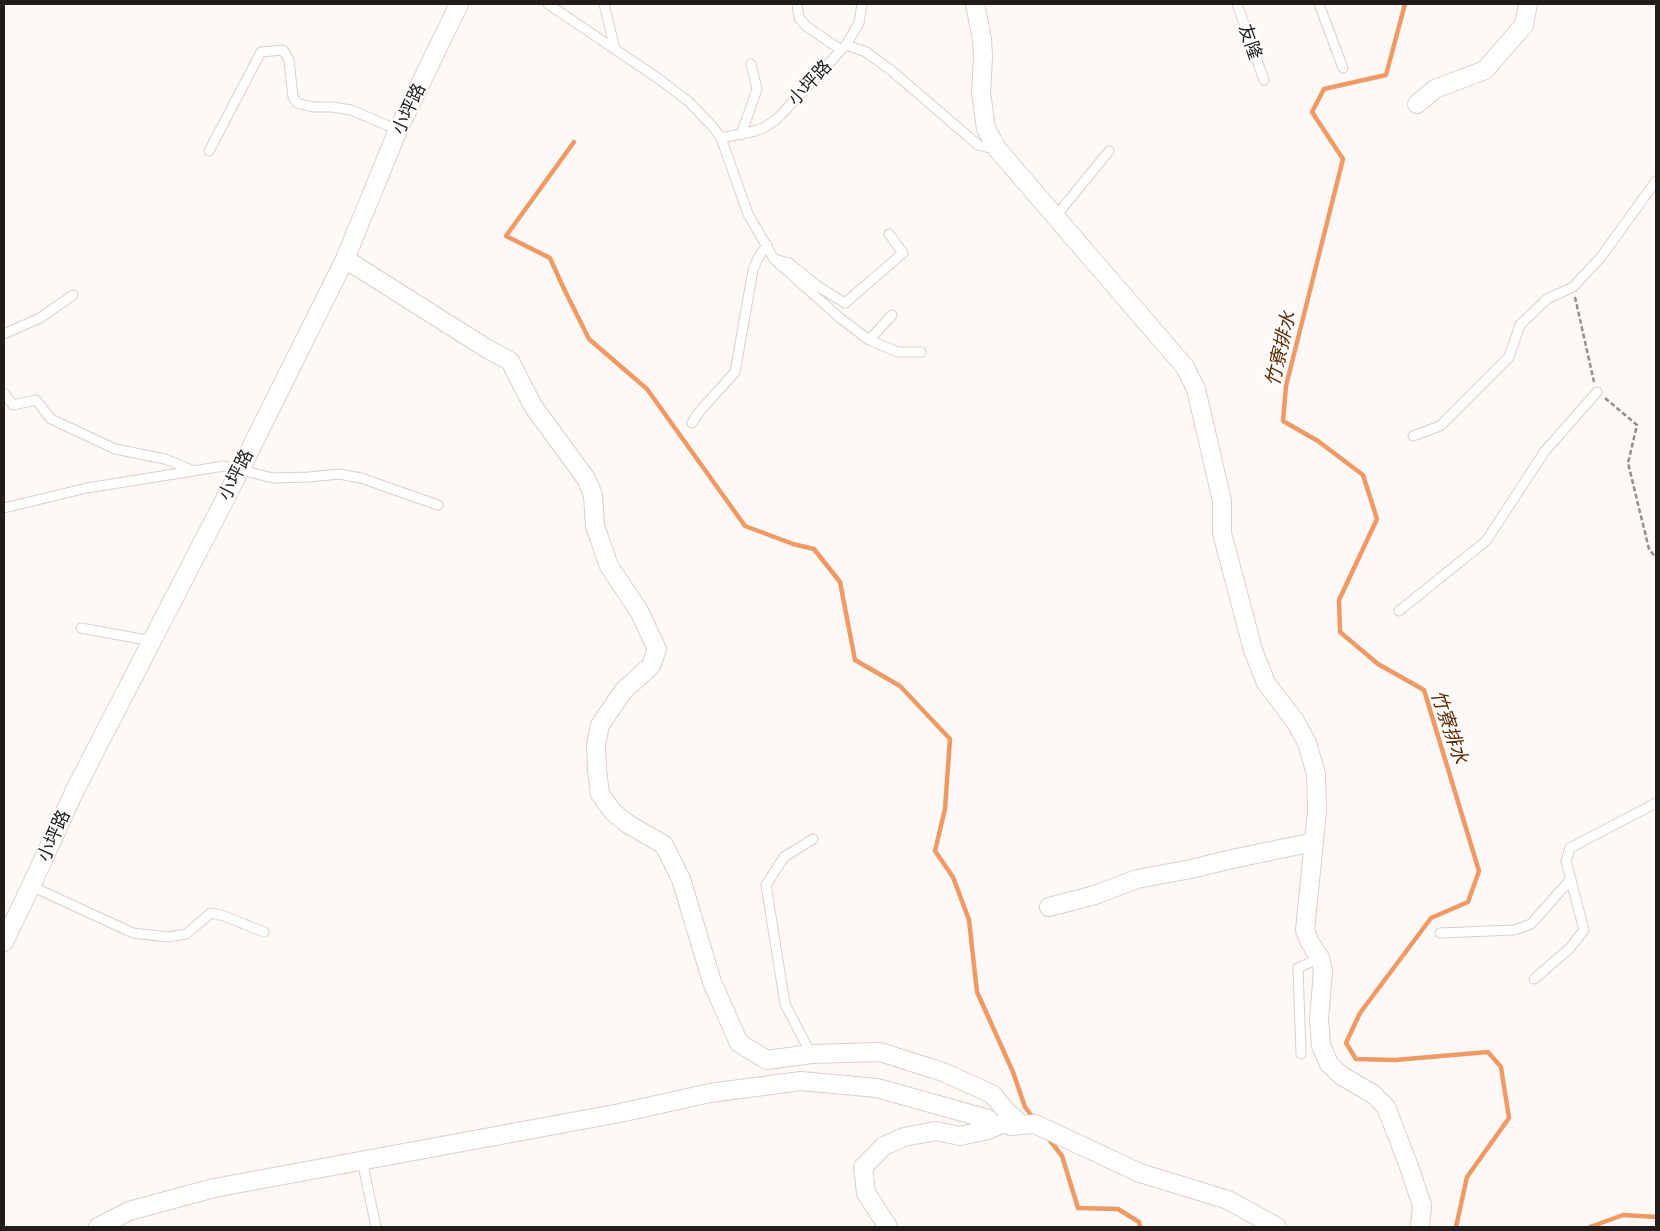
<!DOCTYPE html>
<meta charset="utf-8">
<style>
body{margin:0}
#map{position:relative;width:1660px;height:1231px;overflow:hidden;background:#fef9f7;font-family:"Asap Condensed",sans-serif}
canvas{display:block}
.frame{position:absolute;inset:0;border:5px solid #211d1b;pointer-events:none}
</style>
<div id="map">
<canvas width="1660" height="1231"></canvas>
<div class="frame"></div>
</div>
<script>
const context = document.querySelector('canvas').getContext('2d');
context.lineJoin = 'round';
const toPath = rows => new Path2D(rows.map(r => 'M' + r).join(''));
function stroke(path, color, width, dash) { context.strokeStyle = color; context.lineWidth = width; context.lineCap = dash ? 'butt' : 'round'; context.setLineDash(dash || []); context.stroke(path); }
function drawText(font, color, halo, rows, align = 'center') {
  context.font = font + ' "Asap Condensed","Noto Sans TC",sans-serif'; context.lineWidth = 4; context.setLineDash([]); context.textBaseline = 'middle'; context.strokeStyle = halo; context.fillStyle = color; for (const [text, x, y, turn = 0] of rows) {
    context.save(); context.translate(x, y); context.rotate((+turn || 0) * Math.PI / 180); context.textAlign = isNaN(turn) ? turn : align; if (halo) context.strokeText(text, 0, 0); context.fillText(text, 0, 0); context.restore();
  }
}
stroke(toPath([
 [1405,4,1386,75,1324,89,1312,112,1343,159,1286,386,1283,421,1318,441,1363,475,1377,519,1339,600,1340,632,1378,664,1424,690,1479,871,1468,902,1431,918,1360,1013,1346,1043,1356,1059,1395,1060,1488,1052,1501,1067,1509,1118,1467,1177,1456,1227],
 [574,142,506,236,550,258,564,289,589,339,647,389,745,526,793,544,814,549,840,582,855,660,900,686,950,739,945,809,935,851,953,877,969,920,977,992,1013,1072,1025,1107,1034,1119],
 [1048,1138,1062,1156,1078,1208,1118,1209,1139,1222,1140,1227],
 [1590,1227,1623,1215,1656,1217]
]), '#ef9964', 4.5);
const service = toPath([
 [548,4,659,79,689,102,713,127,721,138,755,131,765,127,777,119,846,45,859,23,862,4],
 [604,4,615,49],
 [797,4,799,18,806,26,841,50],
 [1237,4,1264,80],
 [1319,4,1343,68],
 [846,45,866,52,892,71,978,145,997,150],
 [741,135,757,89,751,64],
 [721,138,748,214,774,259,789,263,819,287,845,303,903,253,889,234],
 [209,151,261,52,283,50,289,60,293,97,297,103,313,107,332,107,351,110,398,130],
 [1056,216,1109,151],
 [776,261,840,318,869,340,898,352,921,352],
 [4,334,40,318,73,295],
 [869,340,892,315],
 [4,393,13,405,36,400,51,419,115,449,165,459,194,471],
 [692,423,699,412,735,372,753,270,758,258,767,245],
 [1413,436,1440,426,1509,357,1520,325,1547,299,1573,287,1601,257,1656,181],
 [4,508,87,488,224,466,273,478,309,477,339,474,361,478,438,505],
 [1399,611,1486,541,1545,451,1597,392],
 [81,628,152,641],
 [31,886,133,933,168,937,186,934,211,913,224,916,264,932],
 [1440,933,1514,930,1531,924,1571,879],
 [1534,979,1570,948,1584,930,1566,861,1570,848,1656,803],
 [811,1054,785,1004,766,885,784,857,813,839],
 [1301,1054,1298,968,1320,958],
 [362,1160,376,1227]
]);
const minor = toPath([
 [975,4,982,39,983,57,981,92,986,129,998,150,1185,367,1196,389,1222,501,1222,533,1253,650,1266,683,1295,721,1307,743,1316,774,1317,811,1305,930,1309,941,1320,958,1323,971,1319,1019,1321,1045,1329,1064,1342,1076,1373,1094,1386,1107,1407,1161,1422,1205,1420,1227],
 [1417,104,1435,89,1485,70,1524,25,1528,4],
 [345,259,489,350,510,361,533,406,587,480,593,495,595,526,609,566,639,611,657,649,651,666,624,690,600,725,596,745,597,770,600,794,613,812,628,824,664,845,681,879,712,982,739,1043,767,1060,811,1054,880,1052,943,1072,992,1094,1007,1112,1022,1125],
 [1049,907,1095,895,1137,879,1191,869,1232,859,1314,842],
 [4,942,31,886,76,788,240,470,345,259,398,130,459,4],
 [1011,1126,1035,1124,1140,1173,1228,1200,1277,1227],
 [98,1227,129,1211,214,1188,620,1113,710,1093,801,1081,877,1088,988,1119],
 [888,1227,866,1193,863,1167,884,1146,904,1137,936,1131,960,1136,988,1130,1006,1122]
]);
stroke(service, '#dbcfc9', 11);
stroke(minor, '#dbcfc9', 20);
stroke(toPath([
 [1575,297,1594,382],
 [1605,398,1637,425,1628,463,1649,549,1656,558]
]), '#948f8d', 2.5, [5, 2.5]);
stroke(service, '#fff', 9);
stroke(minor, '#fff', 18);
drawText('18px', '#211d1b', '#fff', [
 ["友隆",1250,42,71],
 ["小坪路",810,83,-47],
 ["小坪路",409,109,-65],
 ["小坪路",236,475,-63],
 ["小坪路",54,836,-66]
]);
drawText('italic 19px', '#5f2900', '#fff', [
 ["竹寮排水",1281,349,-77],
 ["竹寮排水",1449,727,71]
]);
</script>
